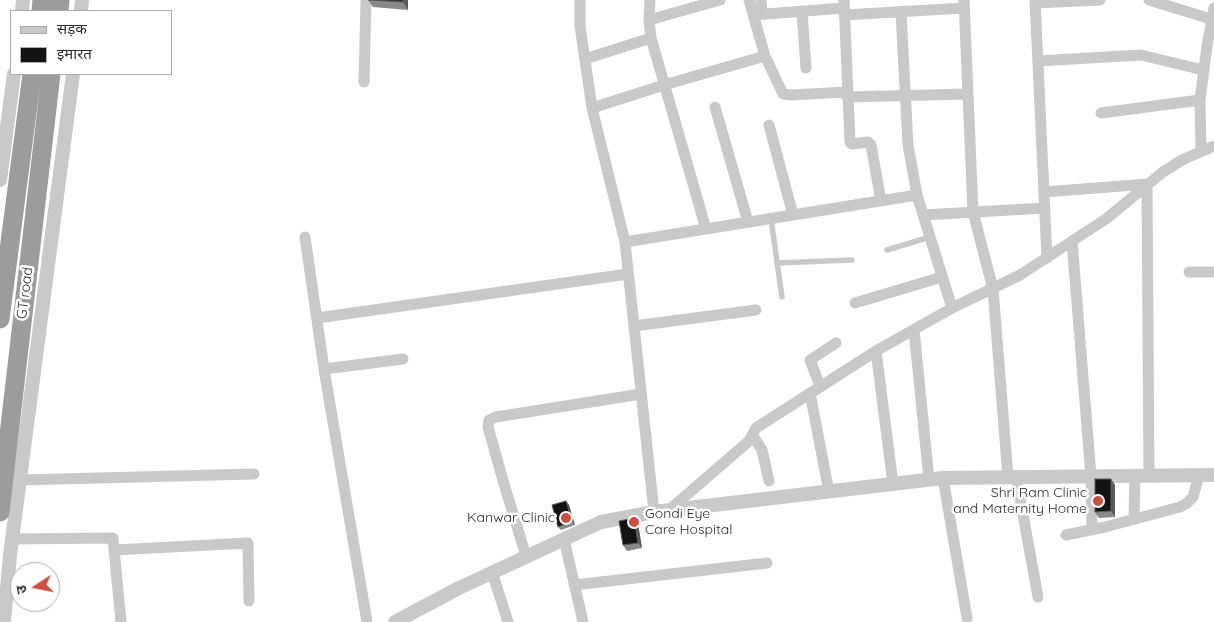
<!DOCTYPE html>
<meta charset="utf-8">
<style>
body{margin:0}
#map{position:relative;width:1214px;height:622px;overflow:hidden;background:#fff;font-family:Quicksand,"Noto Sans Devanagari",sans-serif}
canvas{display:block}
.legend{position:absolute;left:10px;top:10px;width:162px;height:65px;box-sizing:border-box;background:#fff;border:1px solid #ababab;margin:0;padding:6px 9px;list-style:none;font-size:15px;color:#2c2c2c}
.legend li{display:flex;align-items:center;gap:10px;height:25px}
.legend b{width:25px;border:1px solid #ababab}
.north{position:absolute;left:10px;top:562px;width:50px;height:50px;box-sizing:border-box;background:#fff;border:1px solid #ababab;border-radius:50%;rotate:259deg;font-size:14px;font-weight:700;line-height:20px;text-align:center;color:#2c2c2c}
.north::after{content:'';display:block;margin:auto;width:18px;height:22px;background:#cf4e42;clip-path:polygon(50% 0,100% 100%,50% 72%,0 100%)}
</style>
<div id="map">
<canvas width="1214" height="622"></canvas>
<ul class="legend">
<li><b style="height:6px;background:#c9c9c9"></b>सड़क</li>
<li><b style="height:14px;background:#131313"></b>इमारत</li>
</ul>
<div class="north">उ</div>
</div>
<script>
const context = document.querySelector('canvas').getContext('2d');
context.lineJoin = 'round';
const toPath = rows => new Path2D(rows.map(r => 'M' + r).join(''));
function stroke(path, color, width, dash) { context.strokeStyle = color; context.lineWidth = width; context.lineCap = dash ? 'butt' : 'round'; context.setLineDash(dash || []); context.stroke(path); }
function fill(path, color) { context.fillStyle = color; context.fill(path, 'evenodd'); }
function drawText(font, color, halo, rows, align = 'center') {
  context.font = font + ' Quicksand,sans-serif'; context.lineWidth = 5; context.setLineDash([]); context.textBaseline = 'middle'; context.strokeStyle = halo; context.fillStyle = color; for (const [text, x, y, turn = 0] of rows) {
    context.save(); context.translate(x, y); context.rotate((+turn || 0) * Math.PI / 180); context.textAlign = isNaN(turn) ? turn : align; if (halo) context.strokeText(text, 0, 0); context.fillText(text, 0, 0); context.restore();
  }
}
stroke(toPath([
 [771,219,782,297],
 [887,250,930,237],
 [777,263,852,260]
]), '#c9c9c9', 5.5);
stroke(toPath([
 [580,0,580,26,592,108,625,242,654,512],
 [650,0,649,20,651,38,706,229],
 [749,0,765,56,783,94,791,95,847,92],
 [761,0,762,14],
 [844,0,850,142,852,144,868,142,871,145,881,201],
 [964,0,973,212,993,289,1008,477],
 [1035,0,1047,258],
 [1149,0,1211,19],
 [1035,3,1100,0],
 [802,11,806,68],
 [901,13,908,145,917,195,952,308],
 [753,15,844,8],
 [844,15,964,8],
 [649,20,720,0],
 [585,59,651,38],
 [1038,61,1141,55,1203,70],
 [364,82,366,0],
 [847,97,968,94],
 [715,107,748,222],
 [592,108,664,85,765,56],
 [1101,113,1200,100],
 [769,125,793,215],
 [1201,151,1200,100,1207,46,1214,8],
 [1044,192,1147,184,1149,475],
 [923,215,1045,208],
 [305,237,324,369,367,622],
 [1072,241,1091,476,1092,530],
 [625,242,917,195],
 [1189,272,1214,272],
 [855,303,942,277],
 [317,318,628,274],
 [634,326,756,310],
 [914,330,929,480],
 [324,369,403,359],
 [820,386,810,360,836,343],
 [810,393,829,492],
 [753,436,762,450,769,481],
 [1016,476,1038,597],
 [943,478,967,618],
 [20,480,254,474],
 [893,484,876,351,952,308,1020,275,1106,219,1163,172,1182,160,1214,146],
 [668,511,749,441,756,428,876,351],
 [1134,519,1135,475],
 [1066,535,1105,527,1180,507,1187,503,1193,497,1199,475],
 [12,539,113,538,121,622],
 [564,539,583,622],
 [114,550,248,543,249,601],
 [526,556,504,484,488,427,489,420,496,417,641,394],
 [492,572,508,622],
 [574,585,767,563]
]), '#c9c9c9', 11);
stroke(toPath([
 [22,11,23,0],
 [81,11,82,0],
 [0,180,14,74],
 [4,622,10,555,73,74],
 [395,622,459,588,601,522,654,512,943,478,1214,475]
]), '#c9c9c9', 14);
stroke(toPath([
 [41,11,42,0],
 [59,11,60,0],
 [0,319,32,74],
 [0,512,51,74]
]), '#9c9c9c', 19);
fill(toPath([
 [368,0,408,0,408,10,373,7],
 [1115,485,1115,517,1099,518,1095,512],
 [566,501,569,505,575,525,561,530,558,527],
 [638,524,642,548,627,551,623,545]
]), '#898989');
fill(toPath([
 [403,0,408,0,408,10,403,2],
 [1111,479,1115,485,1115,517,1111,511],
 [566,501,569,505,575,525,572,521],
 [634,518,638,524,642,548,638,543]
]), '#5a5a5a');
const building = toPath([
 [369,0,403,0,403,2,369,0],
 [1095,479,1111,479,1111,511,1095,512,1095,479],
 [566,501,572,521,558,527,552,505,566,501],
 [634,518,638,543,623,545,619,521,634,518]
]);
fill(building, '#131313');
stroke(building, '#5a5a5a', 1);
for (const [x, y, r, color] of [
 [1098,501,6,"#cf4e42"],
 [566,518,6,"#cf4e42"],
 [634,522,6,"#cf4e42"]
]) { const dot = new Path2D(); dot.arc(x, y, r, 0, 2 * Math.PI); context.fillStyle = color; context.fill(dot); stroke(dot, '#fff', 2); }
drawText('14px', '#2c2c2c', '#fff', [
 ["GT road",25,293,-83]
]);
drawText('14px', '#2c2c2c', '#fff', [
 ["Shri Ram Clinic",1087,493],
 ["and Maternity Home",1087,509],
 ["Gondi Eye",645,514,"left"],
 ["Care Hospital",645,530,"left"],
 ["Kanwar Clinic",555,518]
], 'right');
</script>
